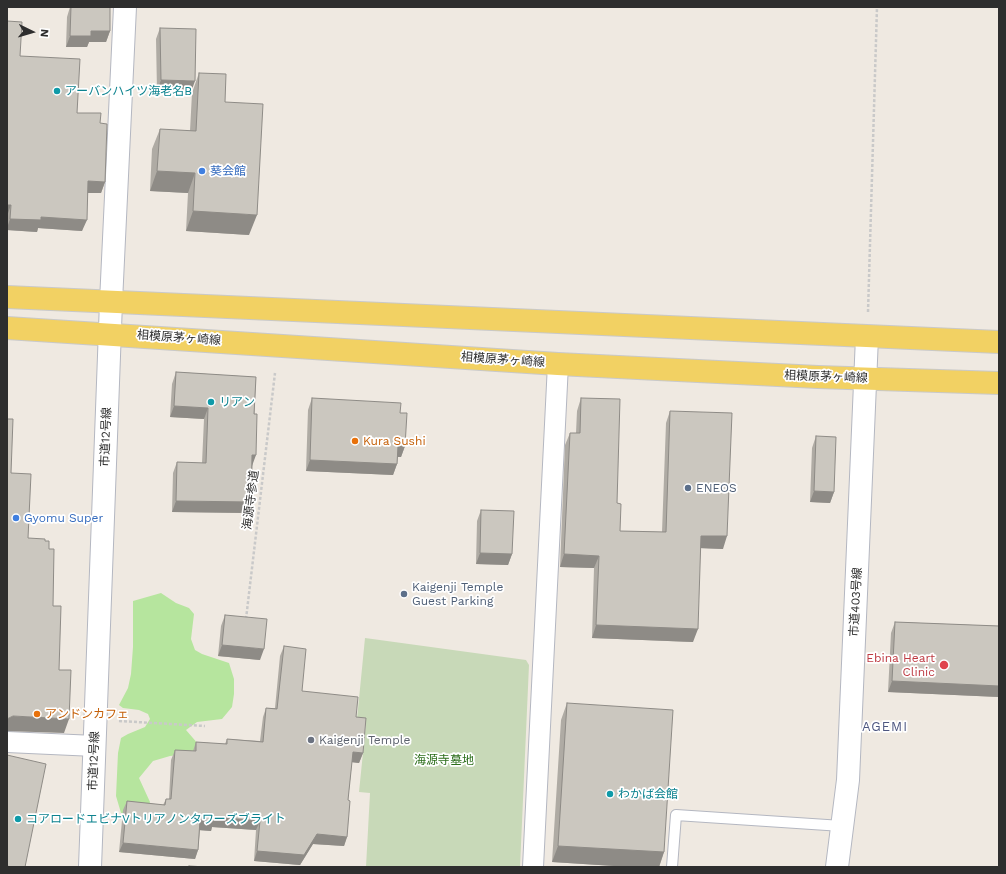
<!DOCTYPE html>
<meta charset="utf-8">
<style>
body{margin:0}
#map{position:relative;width:1006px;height:874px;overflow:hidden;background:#efe9e1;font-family:"Work Sans",sans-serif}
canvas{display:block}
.frame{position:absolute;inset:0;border:8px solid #2e2e2e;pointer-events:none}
.north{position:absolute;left:12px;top:12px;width:40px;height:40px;-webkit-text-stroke:3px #fff;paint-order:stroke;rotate:95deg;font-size:11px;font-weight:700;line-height:16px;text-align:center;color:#2e2e2e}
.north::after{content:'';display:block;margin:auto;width:14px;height:18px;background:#2e2e2e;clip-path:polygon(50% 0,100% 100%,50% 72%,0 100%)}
</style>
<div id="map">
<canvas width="1006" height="874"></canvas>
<div class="frame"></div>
<div class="north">N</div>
</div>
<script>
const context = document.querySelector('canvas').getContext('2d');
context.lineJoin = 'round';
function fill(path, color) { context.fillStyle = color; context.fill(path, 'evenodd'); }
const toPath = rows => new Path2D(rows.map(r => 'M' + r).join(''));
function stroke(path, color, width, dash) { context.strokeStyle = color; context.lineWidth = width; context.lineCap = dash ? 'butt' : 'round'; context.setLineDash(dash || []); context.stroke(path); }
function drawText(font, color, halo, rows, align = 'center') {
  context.font = font + ' "Work Sans","Noto Sans JP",sans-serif'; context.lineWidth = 3.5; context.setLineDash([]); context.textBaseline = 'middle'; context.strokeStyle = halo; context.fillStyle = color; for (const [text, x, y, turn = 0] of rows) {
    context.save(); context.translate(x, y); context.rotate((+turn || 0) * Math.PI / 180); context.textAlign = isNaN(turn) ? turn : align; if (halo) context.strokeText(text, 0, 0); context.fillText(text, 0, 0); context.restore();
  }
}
fill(toPath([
 [161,593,176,603,189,608,194,614,191,639,195,650,202,654,229,663,234,679,234,694,232,707,222,719,197,722,186,730,199,745,196,753,170,756,153,761,139,778,150,802,145,817,133,816,121,813,116,796,118,753,121,738,128,734,145,727,150,719,148,714,139,710,123,708,119,705,128,688,131,674,133,647,133,601]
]), '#b6e59e');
fill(toPath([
 [365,638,526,660,529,665,520,867,366,867,370,793,359,792,366,723,357,719]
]), '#c8d9b8');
const service = toPath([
 [672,867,676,815,842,826]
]);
const minor = toPath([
 [7,742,95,746],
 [533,867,558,364]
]);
const tertiary = toPath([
 [90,867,111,302,125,7],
 [837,867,848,780,867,337]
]);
const primary = toPath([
 [7,297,999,342],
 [7,328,558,364,818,377,999,383]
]);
stroke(service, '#b4b7c1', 12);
stroke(minor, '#b4b7c1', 22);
stroke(tertiary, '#b4b7c1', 24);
stroke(primary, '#c9c9c9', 24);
stroke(toPath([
 [868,312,877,7],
 [246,619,275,373],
 [119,721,205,726]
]), '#c9c9c9', 2.5, [3, 2]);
stroke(service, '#fff', 10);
stroke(minor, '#fff', 20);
stroke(tertiary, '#fff', 22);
stroke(primary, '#f2d163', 22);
fill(toPath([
 [70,7,110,7,110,31,106,42,89,42,87,47,66,47,67,17],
 [7,21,20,56,77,113,100,123,105,182,101,193,88,193,82,231,38,228,37,232,7,230],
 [160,28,191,92,157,91,156,39],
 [199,73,225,102,249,235,186,231,188,193,150,191,152,149,160,129,190,131,192,93],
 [176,372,256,377,251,502,247,513,172,512,173,473,177,462,202,463,204,419,170,417,172,384],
 [312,398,400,413,405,446,401,457,398,457,397,464,393,475,306,471,308,410],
 [581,398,617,503,620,531,662,532,666,423,670,411,723,549,701,548,693,642,592,638,594,568,560,567,565,445,570,433,576,433,577,411],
 [816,436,834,492,830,503,810,502,812,448],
 [481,510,512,554,508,565,476,564,477,521],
 [225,615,260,660,218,656,221,626],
 [895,622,999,626,999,697,888,692,891,633],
 [284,646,302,691,356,717,363,753,359,763,352,762,348,800,347,837,344,846,313,844,300,865,254,861,256,830,212,827,211,831,200,830,198,850,195,859,119,852,123,810,127,801,163,805,166,799,169,799,171,760,175,750,193,751,196,742,225,744,227,739,260,741,263,717,266,708,275,708,280,656],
 [567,703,664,852,659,867,630,867,552,862,561,720]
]), '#afaba4');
fill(toPath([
 [91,31,110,31,106,42,89,42,87,47,66,47,70,36],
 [161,80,195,81,191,92,157,91],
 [157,171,195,173,188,193,150,191],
 [88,181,105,182,101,193,84,193],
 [7,205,11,205,7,216],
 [193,211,257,215,249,235,186,231],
 [41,217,87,220,82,231,38,228,37,232,7,230,7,228,10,219],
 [174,406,208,408,204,419,170,417],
 [398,446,405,446,401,457,394,457],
 [252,455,256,455,252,466],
 [310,460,397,464,393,475,306,471],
 [814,491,834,492,830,503,810,502],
 [176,501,251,502,247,513,172,512],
 [701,536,727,536,723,549,697,548],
 [480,553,512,554,508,565,476,564],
 [564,554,599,556,594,568,560,567],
 [596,625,698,629,693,642,592,638],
 [222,645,264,649,260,660,218,656],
 [892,681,999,686,999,697,888,692],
 [13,716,69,719,64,733,7,731,7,719],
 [353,752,363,753,359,763,350,762],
 [215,817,260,821,256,830,212,827,211,831,197,830,200,820],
 [317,834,347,837,344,846,313,844,300,865,254,861,257,851],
 [123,843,198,850,195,859,119,852],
 [558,846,664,852,659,867,630,867,552,862]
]), '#8e8b86');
const building = toPath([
 [71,7,110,7,110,31,91,31,91,36,70,36,71,7],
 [7,21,22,22,20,56,80,59,77,113,101,113,100,123,107,124,105,182,88,181,87,220,41,217,41,220,10,219,11,205,7,205,7,21],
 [160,28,196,29,195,81,161,80,160,28],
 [199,73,226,74,225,102,263,104,257,215,193,211,195,173,157,171,160,129,196,131,199,73],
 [176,372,256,377,254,414,257,414,256,455,252,455,251,502,176,501,177,462,206,463,208,408,174,406,176,372],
 [312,398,401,403,400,413,407,413,405,446,398,446,397,464,310,460,312,398],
 [581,398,620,399,617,503,621,504,620,531,666,532,670,411,732,413,727,536,701,536,698,629,596,625,599,556,564,554,570,433,580,433,581,398],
 [7,419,13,419,11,473,31,474,28,538,45,539,45,541,49,541,49,549,54,549,53,606,61,606,59,670,71,670,69,719,13,716,7,719,7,419],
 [816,436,836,437,834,492,814,491,816,436],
 [481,510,514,511,512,554,480,553,481,510],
 [225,615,267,619,264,649,222,645,225,615],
 [895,622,999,626,999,686,892,681,895,622],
 [284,646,306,649,302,691,358,697,356,717,366,718,363,753,353,752,348,800,350,801,347,837,317,834,304,855,257,851,260,821,215,817,214,821,200,820,198,850,123,843,127,801,165,805,166,799,171,799,175,750,196,751,196,742,227,744,227,739,263,742,266,708,277,709,284,646],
 [567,703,673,710,664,852,558,846,567,703],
 [7,755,46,764,25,867,12,867,7,866,7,755],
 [189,866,206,867,189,867,189,866]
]);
fill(building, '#cbc7bf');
stroke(building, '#8e8b86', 1);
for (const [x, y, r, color] of [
 [57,91,4,"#0f9aa8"],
 [202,171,4,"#3f7fe0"],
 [211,402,4,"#0f9aa8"],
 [355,441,4,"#e8710a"],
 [688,488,4,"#5c6f8a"],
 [16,518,4,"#3f7fe0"],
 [404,594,4,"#5c6f8a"],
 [944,665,5,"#e0444e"],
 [37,714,4,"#e8710a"],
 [311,740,4,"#6b7280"],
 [610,794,4,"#0f9aa8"],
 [18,819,4,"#0f9aa8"]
]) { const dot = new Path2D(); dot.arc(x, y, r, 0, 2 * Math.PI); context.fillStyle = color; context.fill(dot); stroke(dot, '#fff', 1.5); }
drawText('12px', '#0d838f', '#fff', [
 ["アーバンハイツ海老名B",65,91],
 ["リアン",219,402],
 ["わかば会館",618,794],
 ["コアロードエビナVトリアノンタワーズブライト",26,819]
], 'left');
drawText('12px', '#366cbe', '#fff', [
 ["葵会館",210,171],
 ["Gyomu Super",24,518]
], 'left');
drawText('12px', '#2e2e2e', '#fff', [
 ["相模原茅ヶ崎線",179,338,4],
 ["相模原茅ヶ崎線",503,360,4],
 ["相模原茅ヶ崎線",826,377,2],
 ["市道12号線",106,437,-88],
 ["海源寺参道",251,500,-83],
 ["市道403号線",856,602,-87],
 ["市道12号線",94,761,-88]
]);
drawText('12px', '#c56008', '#fff', [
 ["Kura Sushi",363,441],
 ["アンドンカフェ",45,714]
], 'left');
drawText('12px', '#4e5e75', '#fff', [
 ["ENEOS",696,488],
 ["Kaigenji Temple",412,587],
 ["Guest Parking",412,601]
], 'left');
drawText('12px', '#be3a42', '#fff', [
 ["Ebina Heart",935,658],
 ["Clinic",935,672]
], 'right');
drawText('12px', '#5b616d', '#fff', [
 ["Kaigenji Temple",319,740]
], 'left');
drawText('12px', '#2c6e1b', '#fff', [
 ["海源寺墓地",444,760]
]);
context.letterSpacing = '1px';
drawText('13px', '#4d5680', '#fff', [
 ["AGEMI",885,727]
]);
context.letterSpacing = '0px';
</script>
